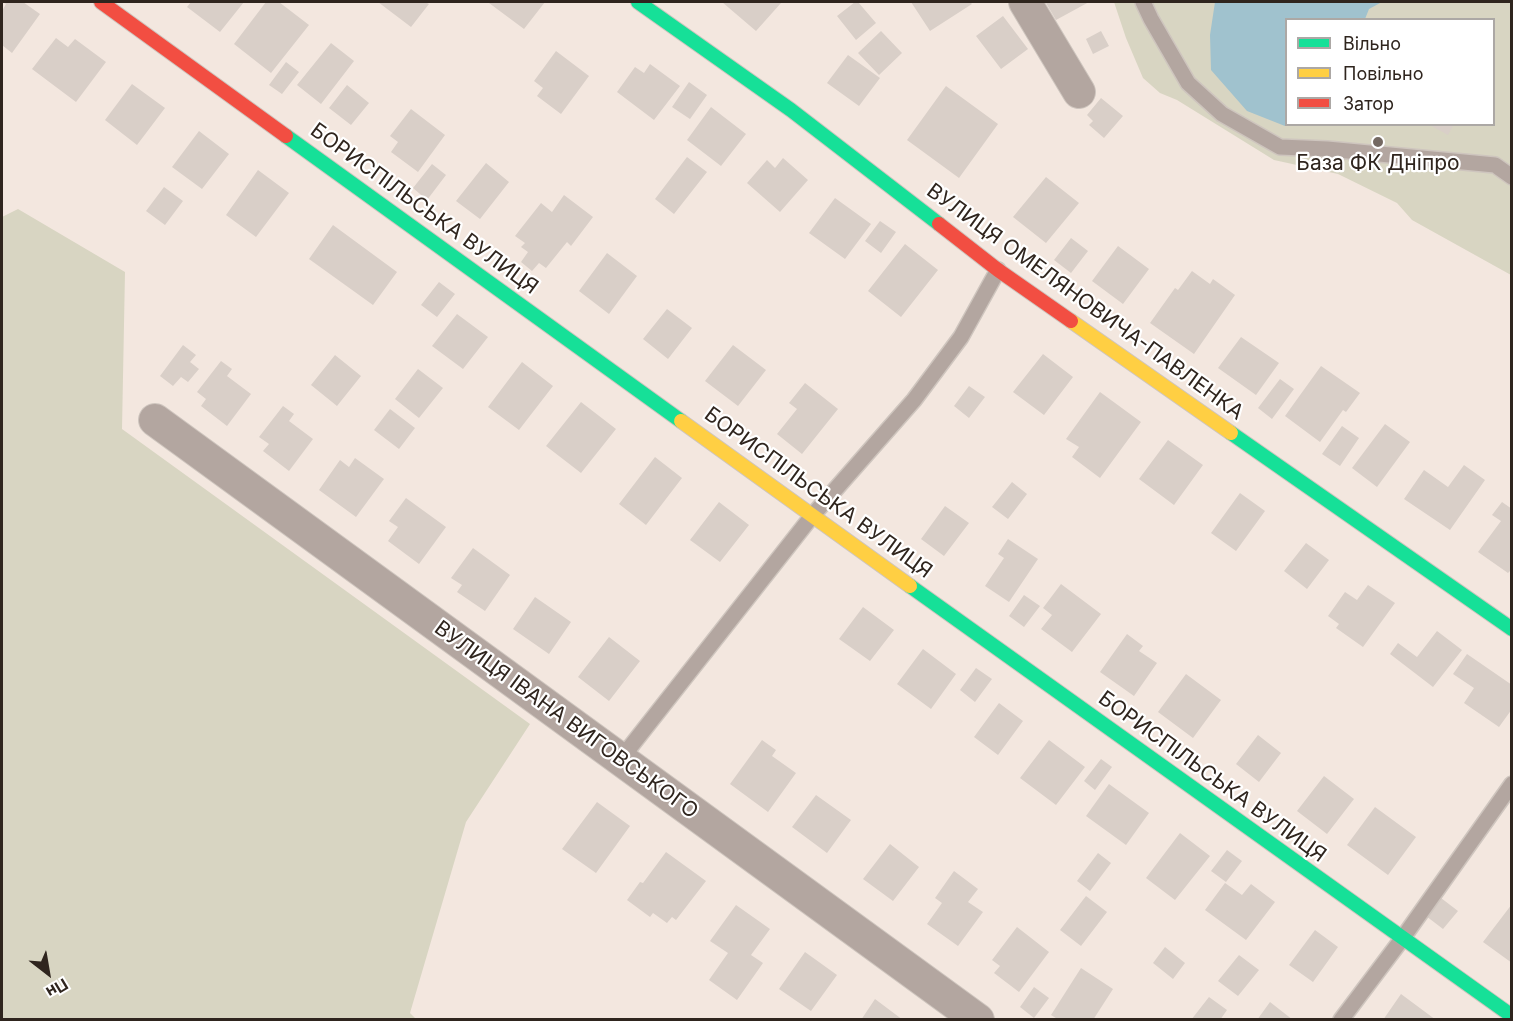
<!DOCTYPE html>
<meta charset="utf-8">
<style>
body{margin:0}
#map{position:relative;width:1513px;height:1021px;overflow:hidden;background:#f3e7df;font-family:Inter,sans-serif}
canvas{display:block}
.frame{position:absolute;inset:0;border:3px solid #2f251e;pointer-events:none}
.legend{position:absolute;left:1285px;top:18px;width:210px;height:108px;box-sizing:border-box;background:#fff;border:2px solid #aca8a5;margin:0;padding:8px 10px;list-style:none;font-size:18px;color:#2f251e}
.legend li{display:flex;align-items:center;gap:12px;height:30px}
.legend b{width:30px;border:2px solid #aca8a5}
.north{position:absolute;left:18px;top:943px;width:60px;height:60px;-webkit-text-stroke:4px #fff;paint-order:stroke;rotate:149deg;font-size:16px;font-weight:700;line-height:24px;text-align:center;color:#2f251e}
.north::after{content:'';display:block;margin:auto;width:21px;height:27px;background:#2f251e;clip-path:polygon(50% 0,100% 100%,50% 72%,0 100%)}
</style>
<div id="map">
<canvas width="1513" height="1021"></canvas>
<div class="frame"></div>
<ul class="legend">
<li><b style="height:8px;background:#16e098"></b>Вільно</li>
<li><b style="height:8px;background:#ffcf43"></b>Повільно</li>
<li><b style="height:8px;background:#f24e42"></b>Затор</li>
</ul>
<div class="north">Пн</div>
</div>
<script>
const context = document.querySelector('canvas').getContext('2d');
context.lineJoin = 'round';
function fill(path, color) { context.fillStyle = color; context.fill(path, 'evenodd'); }
const toPath = rows => new Path2D(rows.map(r => 'M' + r).join(''));
function stroke(path, color, width, dash) { context.strokeStyle = color; context.lineWidth = width; context.lineCap = dash ? 'butt' : 'round'; context.setLineDash(dash || []); context.stroke(path); }
function drawText(font, color, halo, rows, align = 'center') {
  context.font = font + ' Inter,sans-serif'; context.lineWidth = 4.5; context.setLineDash([]); context.textBaseline = 'middle'; context.strokeStyle = halo; context.fillStyle = color; for (const [text, x, y, turn = 0] of rows) {
    context.save(); context.translate(x, y); context.rotate((+turn || 0) * Math.PI / 180); context.textAlign = isNaN(turn) ? turn : align; if (halo) context.strokeText(text, 0, 0); context.fillText(text, 0, 0); context.restore();
  }
}
fill(toPath([
 [1114,2,1511,2,1511,275,1412,220,1397,203,1338,174,1274,160,1177,100,1160,93,1143,78,1126,38],
 [1286,20,1494,20,1494,124,1286,124],
 [18,209,125,272,122,429,530,724,466,822,410,1013,416,1019,2,1019,2,217]
]), '#d8d5c2');
fill(toPath([
 [1215,2,1382,2,1369,9,1365,19,1286,20,1286,124,1285,126,1247,111,1211,70,1210,35]
]), '#a0c2ce');
fill(toPath([
 [3,2,23,2,40,14,12,53,2,45,2,11,6,4],
 [191,2,244,2,220,32,187,7],
 [266,2,279,2,309,25,271,73,234,44],
 [378,2,425,2,429,4,411,27],
 [491,2,545,2,524,29,489,3],
 [722,2,779,2,781,3,756,31],
 [855,2,858,2,876,23,856,40,837,16],
 [911,2,970,2,972,4,930,31],
 [1048,2,1089,2,1056,20,1046,3],
 [1003,16,1028,49,1001,69,976,36],
 [881,31,902,53,879,75,858,53],
 [1101,31,1109,46,1093,54,1086,39],
 [56,38,68,47,75,39,106,62,76,102,32,69],
 [331,43,354,61,321,104,297,85],
 [556,51,589,76,561,114,537,96,543,88,534,81],
 [848,55,880,78,859,106,827,83],
 [286,62,299,72,282,94,269,85],
 [650,64,680,86,654,120,617,92,635,67,644,73],
 [689,82,707,95,690,119,672,107],
 [132,84,165,108,137,145,105,120],
 [347,85,369,103,351,125,329,108],
 [946,86,998,124,959,178,907,140],
 [1101,98,1123,116,1104,138,1089,125,1093,121,1087,115],
 [711,107,746,134,721,166,687,140],
 [411,109,445,135,418,172,391,152,398,142,390,136],
 [1428,124,1454,124,1448,135],
 [199,131,229,154,202,189,172,167],
 [687,157,707,172,674,214,655,199],
 [783,158,808,180,780,212,747,183,767,160,775,168],
 [486,163,509,182,480,219,456,201],
 [432,164,446,175,427,200,413,188],
 [258,170,289,193,256,237,226,215],
 [1046,177,1079,203,1046,243,1013,217],
 [164,187,183,201,165,225,146,211],
 [564,195,593,217,571,246,567,242,546,268,539,263,532,271,521,262,528,252,521,247,525,243,515,236,541,203,552,212],
 [835,198,871,224,845,259,809,233],
 [880,221,896,232,881,253,865,241],
 [333,225,397,272,373,305,309,259],
 [1071,238,1088,251,1071,273,1054,260],
 [905,244,938,270,901,317,868,291],
 [1118,246,1149,269,1123,304,1092,281],
 [607,253,637,276,609,314,579,291],
 [1192,271,1210,284,1213,279,1235,295,1194,354,1150,323,1175,288,1178,290],
 [439,282,455,294,437,317,421,305],
 [667,309,692,328,668,359,643,339],
 [457,314,488,337,463,369,432,346],
 [1241,337,1279,363,1256,395,1218,368],
 [183,345,196,355,190,362,199,369,188,382,181,377,173,386,160,376],
 [733,345,766,370,738,406,705,381],
 [1043,354,1073,377,1044,415,1013,392],
 [335,355,361,376,337,406,311,385],
 [221,361,232,369,227,376,251,394,227,426,201,406,206,399,197,392],
 [522,362,553,386,519,430,488,407],
 [1321,366,1360,393,1346,412,1343,410,1320,442,1285,416],
 [418,369,443,388,419,418,395,399],
 [1280,379,1294,389,1272,419,1258,408],
 [805,383,838,409,802,454,777,434,797,409,789,403],
 [969,386,985,397,969,418,954,406],
 [1100,392,1141,422,1100,478,1072,457,1079,447,1066,439],
 [581,402,616,429,581,473,546,446],
 [283,406,294,414,289,421,313,439,289,471,263,451,269,444,259,437],
 [390,409,415,428,399,449,374,430],
 [1385,424,1410,442,1377,487,1352,468],
 [1342,426,1359,438,1340,466,1322,454],
 [1168,440,1203,465,1174,505,1139,479],
 [655,457,682,478,646,525,619,504],
 [355,458,384,479,356,517,319,490,340,460,349,467],
 [1464,465,1485,480,1450,530,1404,499,1424,470,1448,487],
 [1012,482,1027,494,1008,519,992,507],
 [1240,493,1265,511,1236,551,1211,533],
 [406,498,446,527,419,564,388,541,398,527,389,521],
 [719,502,749,525,720,562,690,540],
 [1502,502,1512,509,1512,569,1508,573,1478,552,1501,521,1492,515],
 [945,506,969,523,944,556,921,539],
 [1008,539,1038,559,1009,602,985,586,1004,558,998,554],
 [1306,543,1329,560,1307,589,1284,571],
 [473,548,510,575,485,611,457,592,462,585,451,578],
 [1061,584,1101,614,1072,652,1041,629,1052,615,1043,608],
 [1368,585,1395,603,1363,647,1336,628,1339,624,1328,616,1345,592,1357,600],
 [1024,595,1040,606,1024,627,1009,616],
 [535,597,571,622,549,654,513,629],
 [863,607,894,630,870,661,839,639],
 [1437,631,1462,650,1433,687,1390,654,1398,643,1417,657],
 [1127,634,1143,646,1139,651,1157,663,1134,696,1100,672],
 [609,637,640,661,609,701,578,677],
 [923,649,956,674,931,709,897,684],
 [1467,654,1512,685,1512,709,1499,727,1464,703,1474,688,1453,674],
 [976,668,992,679,975,702,960,690],
 [1186,674,1221,700,1193,738,1158,712],
 [999,703,1023,721,998,755,974,737],
 [1258,735,1281,753,1259,782,1236,764],
 [762,740,776,750,772,756,796,773,768,812,730,784],
 [1049,740,1085,767,1056,805,1020,778],
 [1101,759,1112,767,1095,790,1084,781],
 [1324,776,1354,799,1327,834,1297,811],
 [1109,784,1149,813,1126,845,1086,816],
 [816,795,851,820,827,853,792,827],
 [597,802,630,826,596,873,562,849],
 [1375,807,1416,837,1388,875,1347,845],
 [1180,833,1210,856,1175,900,1146,878],
 [890,844,919,867,893,901,863,879],
 [1227,850,1242,861,1226,882,1211,871],
 [666,852,706,881,676,920,672,917,667,923,653,913,650,917,627,900,640,882,643,883],
 [1098,853,1111,863,1090,891,1077,881],
 [954,871,978,889,968,902,983,912,958,946,927,924,942,903,935,898],
 [1225,883,1242,895,1251,884,1275,902,1246,940,1205,910],
 [1086,896,1107,912,1081,946,1060,930],
 [1441,898,1458,911,1443,929,1426,916],
 [1512,904,1512,963,1483,942],
 [736,905,770,929,751,955,763,963,737,1000,709,980,728,953,710,941],
 [1017,927,1049,952,1019,992,994,973,1000,966,992,960],
 [1315,930,1338,947,1313,982,1289,965],
 [1165,947,1185,963,1173,979,1153,963],
 [805,952,837,975,811,1011,779,989],
 [1239,955,1259,970,1238,996,1218,981],
 [1081,968,1113,989,1093,1020,1059,1020,1051,1015],
 [1034,987,1049,998,1034,1018,1020,1007],
 [1401,994,1436,1020,1383,1020],
 [1209,997,1227,1010,1220,1020,1191,1020],
 [875,999,903,1020,861,1020],
 [1270,1002,1293,1020,1257,1020]
]), '#d9cfc8');
const lane = toPath([
 [1143,2,1151,19,1188,83,1222,114,1280,147,1327,149,1495,165,1512,177],
 [620,760,812,516,914,400,961,337,998,270],
 [1341,1020,1402,939,1512,784]
]);
const street = toPath([
 [1025,2,1079,92],
 [155,420,978,1020]
]);
const fast = toPath([
 [638,2,791,110,939,224],
 [286,136,681,421],
 [1231,433,1512,629],
 [910,586,1512,1016]
]);
const slow = toPath([
 [1071,321,1231,433],
 [681,421,910,586]
]);
const jam = toPath([
 [101,2,286,136],
 [939,224,998,270,1071,321]
]);
stroke(lane, '#cec5be', 18);
stroke(street, '#cec5be', 34);
stroke(fast, '#cec5be', 16);
stroke(slow, '#cec5be', 16);
stroke(jam, '#cec5be', 16);
stroke(lane, '#b3a6a0', 15);
stroke(street, '#b3a6a0', 32);
stroke(fast, '#16e098', 14);
stroke(slow, '#ffcf43', 14);
stroke(jam, '#f24e42', 14);
for (const [x, y, r, color] of [
 [1378,142,6,"#746962"]
]) { const dot = new Path2D(); dot.arc(x, y, r, 0, 2 * Math.PI); context.fillStyle = color; context.fill(dot); stroke(dot, '#fff', 2); }
drawText('21px', '#2f251e', '#fff', [
 ["База ФК Дніпро",1378,164]
]);
drawText('21px', '#2f251e', '#fff', [
 ["БОРИСПІЛЬСЬКА ВУЛИЦЯ",424,209,36],
 ["ВУЛИЦЯ ОМЕЛЯНОВИЧА-ПАВЛЕНКА",1085,302,36],
 ["БОРИСПІЛЬСЬКА ВУЛИЦЯ",818,493,36],
 ["ВУЛИЦЯ ІВАНА ВИГОВСЬКОГО",566,720,36],
 ["БОРИСПІЛЬСЬКА ВУЛИЦЯ",1212,777,36]
]);
</script>
